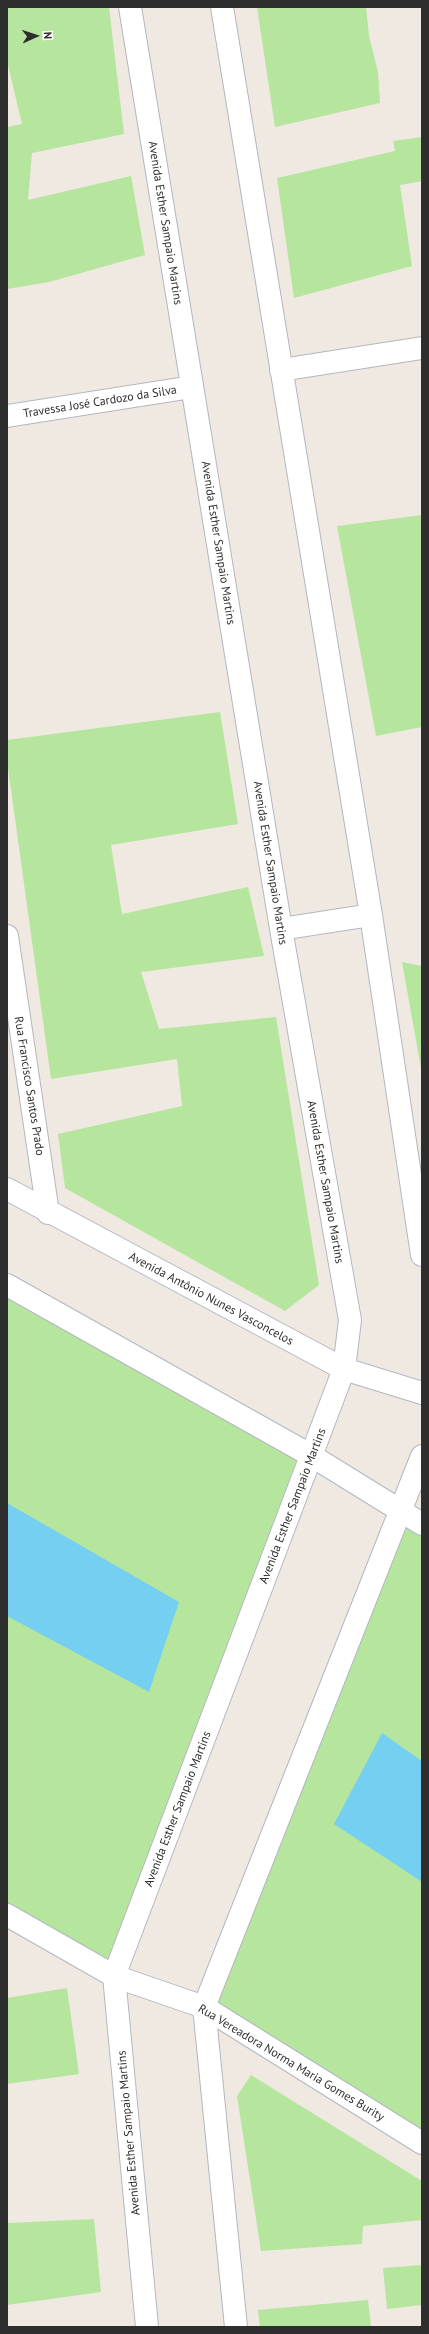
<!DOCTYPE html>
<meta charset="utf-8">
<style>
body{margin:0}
#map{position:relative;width:429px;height:2334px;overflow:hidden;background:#efe9e1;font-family:"PT Sans",sans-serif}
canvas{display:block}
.frame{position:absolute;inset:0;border:8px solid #2e2e2e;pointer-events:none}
.north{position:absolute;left:16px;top:16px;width:40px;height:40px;-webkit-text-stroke:3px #fff;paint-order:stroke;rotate:87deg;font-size:11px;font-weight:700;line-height:16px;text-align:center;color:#2e2e2e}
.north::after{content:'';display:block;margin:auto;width:14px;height:18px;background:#2e2e2e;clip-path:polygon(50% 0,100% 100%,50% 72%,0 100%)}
</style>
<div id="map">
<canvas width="429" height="2334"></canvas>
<div class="frame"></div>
<div class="north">N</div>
</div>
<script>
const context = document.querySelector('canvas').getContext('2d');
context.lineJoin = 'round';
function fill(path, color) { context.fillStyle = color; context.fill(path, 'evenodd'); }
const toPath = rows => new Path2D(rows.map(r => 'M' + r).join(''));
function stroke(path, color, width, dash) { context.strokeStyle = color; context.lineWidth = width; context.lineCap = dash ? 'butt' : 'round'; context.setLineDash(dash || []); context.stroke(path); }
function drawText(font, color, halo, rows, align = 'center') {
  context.font = font + ' "PT Sans",sans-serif'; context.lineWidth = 3; context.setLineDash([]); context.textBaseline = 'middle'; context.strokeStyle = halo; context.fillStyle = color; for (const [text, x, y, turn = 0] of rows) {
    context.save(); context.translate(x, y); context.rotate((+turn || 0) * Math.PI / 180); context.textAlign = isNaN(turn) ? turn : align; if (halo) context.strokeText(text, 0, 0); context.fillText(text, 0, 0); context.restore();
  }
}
fill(toPath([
 [7,7,109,7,124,134,32,153,28,200,131,176,145,255,49,282,7,289,7,127,22,124,7,61],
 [257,7,366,7,369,36,378,72,380,103,275,127],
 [422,137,422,181,400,185,412,266,294,298,277,178,395,151,393,141],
 [422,515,422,727,376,736,337,526],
 [220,712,238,824,111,845,122,914,248,887,264,956,141,972,159,1029,276,1017,319,1285,285,1311,65,1188,58,1134,182,1106,177,1059,51,1079,7,761,7,740],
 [402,962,422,966,422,1074],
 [7,1280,312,1456,114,1976,7,1915],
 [401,1510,422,1524,422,2143,204,2007],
 [67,1988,79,2074,7,2084,7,1998],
 [251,2075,422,2181,422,2220,363,2226,362,2244,261,2251,237,2096],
 [94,2219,101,2292,7,2305,7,2223],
 [422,2265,422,2305,387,2309,383,2268],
 [368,2300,371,2327,260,2327,258,2310]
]), '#b6e59e');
fill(toPath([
 [7,1503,179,1602,149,1692,7,1616],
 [382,1733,422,1761,422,1882,334,1824]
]), '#75cff0');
const minor = toPath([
 [130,7,281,929,350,1320,344,1369,114,1976,147,2327],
 [222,7,371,915,422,1255],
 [281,370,422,348],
 [7,416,192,387],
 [281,929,371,915],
 [7,936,48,1213],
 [7,1189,344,1369,422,1393],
 [7,1285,312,1456,422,1524],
 [7,1915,114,1976,204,2007,422,2143],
 [236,2327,204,2007,422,1456]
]);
stroke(minor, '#b4b7c1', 24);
stroke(minor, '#fff', 22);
drawText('12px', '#2e2e2e', '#fff', [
 ["Avenida Esther Sampaio Martins",165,223,81],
 ["Travessa José Cardozo da Silva",100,402,-9],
 ["Avenida Esther Sampaio Martins",218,543,81],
 ["Avenida Esther Sampaio Martins",270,863,81],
 ["Rua Francisco Santos Prado",29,1086,81],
 ["Avenida Esther Sampaio Martins",325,1182,80],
 ["Avenida Antônio Nunes Vasconcelos",211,1299,28],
 ["Avenida Esther Sampaio Martins",293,1506,-69],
 ["Avenida Esther Sampaio Martins",178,1809,-69],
 ["Rua Vereadora Norma Maria Gomes Burity",291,2063,31],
 ["Avenida Esther Sampaio Martins",129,2133,-95]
]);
</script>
